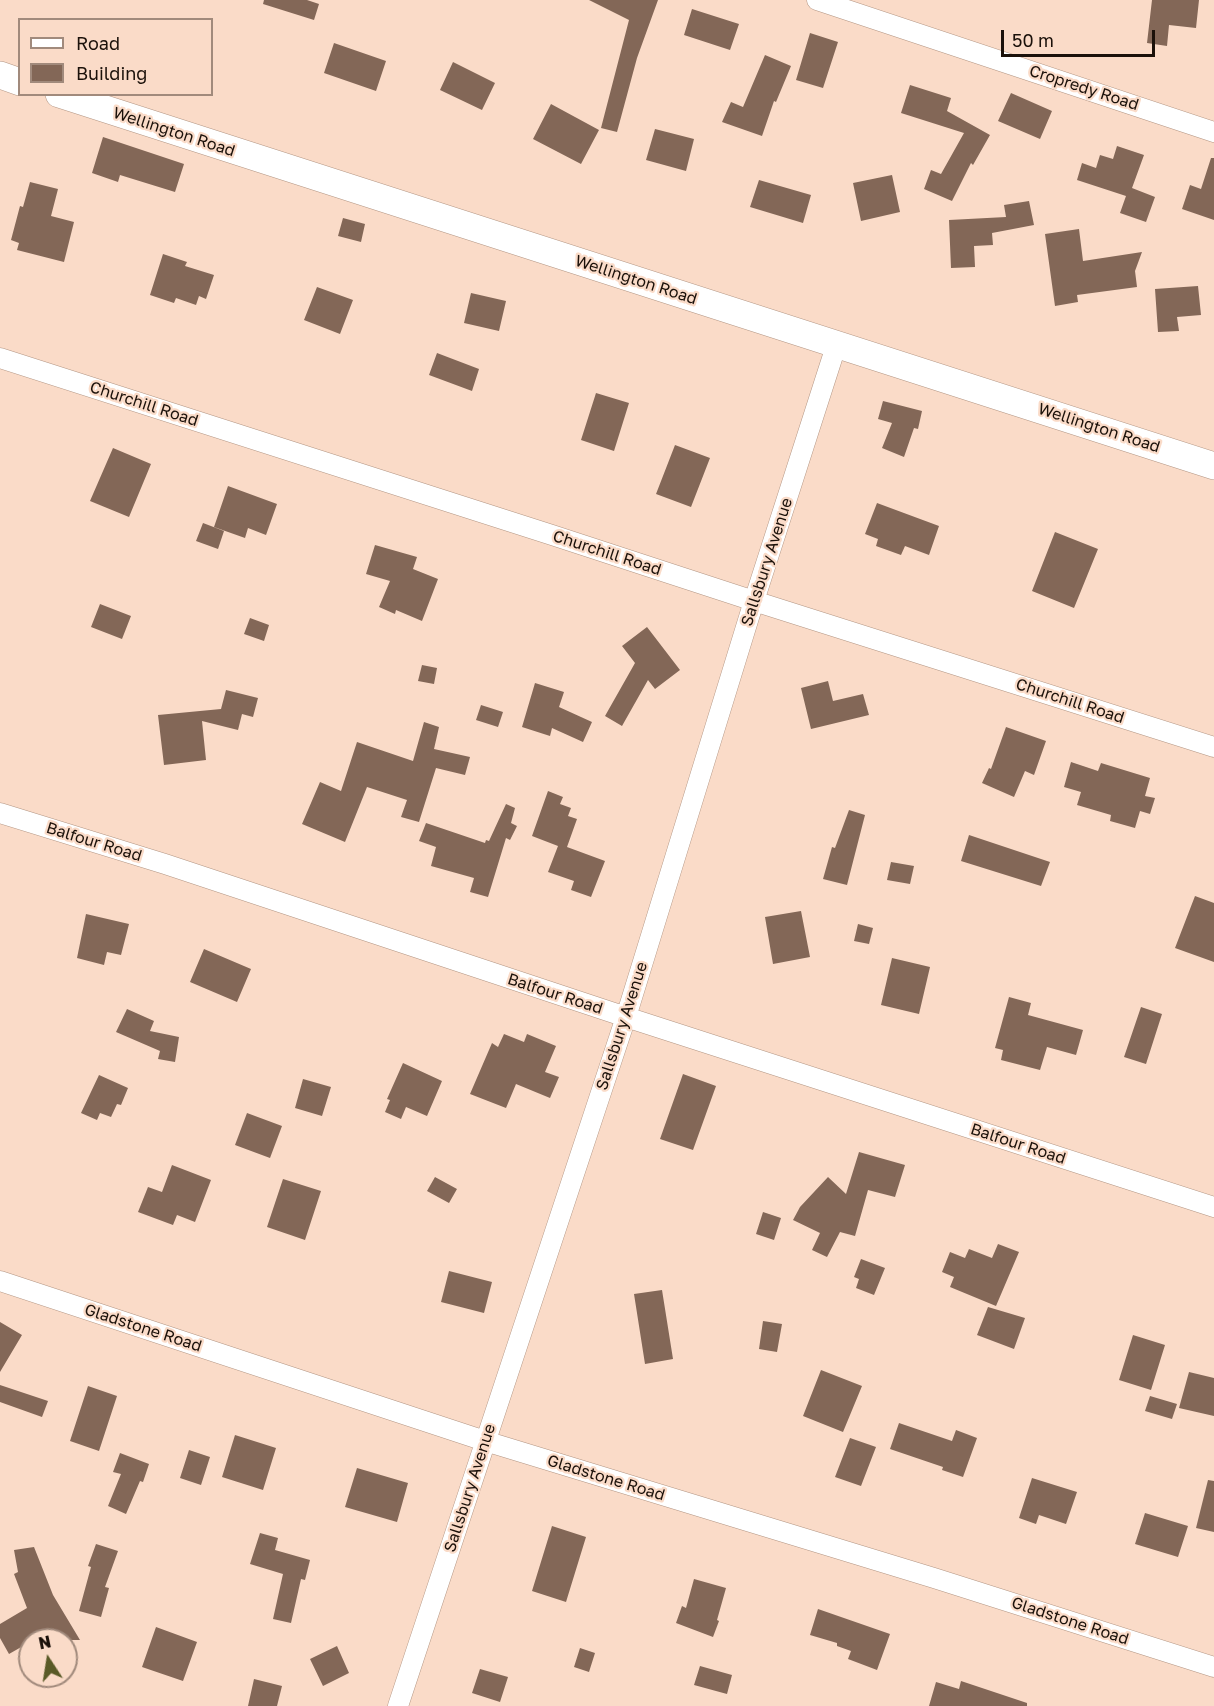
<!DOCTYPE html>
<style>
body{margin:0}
#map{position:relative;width:1214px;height:1706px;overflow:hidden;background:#fadbc8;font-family:"Golos Text",sans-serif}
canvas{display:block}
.legend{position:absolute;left:18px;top:18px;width:195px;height:78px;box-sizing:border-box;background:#fadbc8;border:2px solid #a18a7c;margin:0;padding:8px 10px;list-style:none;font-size:18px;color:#1b110a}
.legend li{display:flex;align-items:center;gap:12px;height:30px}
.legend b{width:30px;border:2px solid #a18a7c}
.north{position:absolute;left:18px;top:1628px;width:60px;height:60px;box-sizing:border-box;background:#fadbc8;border:2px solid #a18a7c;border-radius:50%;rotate:348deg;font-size:16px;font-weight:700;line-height:24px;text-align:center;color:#1b110a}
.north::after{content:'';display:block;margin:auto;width:21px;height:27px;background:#5a5a27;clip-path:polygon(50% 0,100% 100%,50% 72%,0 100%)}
.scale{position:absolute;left:1001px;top:30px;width:154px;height:27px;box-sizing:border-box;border:3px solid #1b110a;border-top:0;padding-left:8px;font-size:18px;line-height:21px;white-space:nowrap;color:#1b110a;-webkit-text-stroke:4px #fadbc8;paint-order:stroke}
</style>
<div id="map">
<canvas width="1214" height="1706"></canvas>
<ul class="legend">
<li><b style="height:8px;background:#fff"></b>Road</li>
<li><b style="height:16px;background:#836757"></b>Building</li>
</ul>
<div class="north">N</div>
<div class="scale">50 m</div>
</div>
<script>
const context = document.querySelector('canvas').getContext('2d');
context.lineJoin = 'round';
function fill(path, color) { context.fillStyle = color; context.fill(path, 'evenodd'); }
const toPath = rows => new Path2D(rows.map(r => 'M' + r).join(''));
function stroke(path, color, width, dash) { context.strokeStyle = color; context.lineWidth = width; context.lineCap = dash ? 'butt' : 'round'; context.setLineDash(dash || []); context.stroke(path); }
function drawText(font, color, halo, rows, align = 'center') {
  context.font = font + ' "Golos Text",sans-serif'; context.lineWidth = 4.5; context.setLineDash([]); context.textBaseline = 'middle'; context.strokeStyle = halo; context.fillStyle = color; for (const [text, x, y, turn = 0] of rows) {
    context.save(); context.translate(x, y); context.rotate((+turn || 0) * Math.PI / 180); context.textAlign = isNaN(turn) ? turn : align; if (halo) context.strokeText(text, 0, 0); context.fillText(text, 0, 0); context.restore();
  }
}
fill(toPath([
 [264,0,307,0,319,4,314,20,263,4],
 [589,0,658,0,637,58,617,132,601,128,629,20],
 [1152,0,1199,0,1196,28,1169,25,1167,46,1147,43],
 [692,9,739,24,730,50,684,35],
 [810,33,838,42,823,88,796,80],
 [334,43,386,61,376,91,324,73],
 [765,55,791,66,776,102,774,101,762,136,722,122,731,102,743,107],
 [453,62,495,83,482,110,440,90],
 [910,85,951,98,947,111,990,135,973,165,971,163,952,201,924,189,931,170,941,174,964,133,901,113],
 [1011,93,1052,111,1040,139,998,121],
 [551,104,599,130,581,164,533,139],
 [655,129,694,139,686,171,646,160],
 [103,137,184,164,175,192,120,175,118,182,92,173],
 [1117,146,1144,155,1132,188,1155,197,1146,222,1120,213,1126,196,1077,180,1082,163,1096,168,1100,155,1113,159],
 [1211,158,1214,158,1214,220,1182,209,1190,185,1201,189],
 [892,175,900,212,861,221,853,183],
 [759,180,811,195,803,223,750,207],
 [30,182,58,189,51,216,74,222,64,262,17,250,19,243,11,240,20,206,23,207],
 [1029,201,1034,225,992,233,993,245,974,246,975,267,951,268,949,220,1006,217,1004,205],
 [343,218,365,224,361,242,338,236],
 [1079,229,1083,261,1142,252,1135,271,1137,287,1077,295,1078,302,1055,306,1045,234],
 [163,254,187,262,185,266,214,275,206,299,199,296,196,305,176,298,174,303,150,295],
 [1198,286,1201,315,1177,317,1179,331,1158,332,1155,289],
 [317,287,353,300,340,334,304,320],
 [471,293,506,301,499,331,464,323],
 [437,353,479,369,472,391,429,375],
 [596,393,629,403,614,451,581,440],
 [883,401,922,411,918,429,914,428,904,457,882,448,892,423,878,419],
 [675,445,710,458,691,507,656,494],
 [113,448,151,464,129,517,90,501],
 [228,486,277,504,266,535,248,528,245,538,214,527],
 [877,503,939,526,929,555,905,546,901,555,876,546,878,539,865,534],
 [203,523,224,531,218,549,196,541],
 [1055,532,1098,549,1074,608,1032,591],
 [375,545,417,557,413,569,438,579,422,621,396,610,395,614,379,607,390,581,366,574],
 [100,604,131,616,122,639,91,627],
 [250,618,269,625,264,641,244,634],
 [647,627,680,670,655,689,648,680,622,726,605,716,635,663,622,646],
 [422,665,437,668,434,684,418,681],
 [828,681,833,701,863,694,869,715,811,729,801,688],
 [535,683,564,692,559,707,592,722,583,742,552,728,550,736,522,727],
 [226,690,258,698,253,717,242,714,238,730,202,721,206,760,164,765,158,715,221,709],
 [481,705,503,712,498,727,476,720],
 [424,722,439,727,434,749,470,757,465,775,436,768,419,822,401,817,407,800,367,787,345,842,302,824,320,782,341,791,357,742,413,761],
 [1006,727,1046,741,1034,775,1025,771,1014,797,982,783,989,768,991,769],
 [1071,762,1098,771,1101,763,1150,778,1145,796,1155,798,1150,814,1140,811,1135,828,1110,821,1111,815,1077,805,1081,792,1064,787],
 [548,791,563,797,560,804,571,808,568,816,577,819,567,847,605,861,591,897,571,890,574,881,548,872,558,846,532,836],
 [506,804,515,808,511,823,517,826,510,840,506,838,488,897,470,892,474,878,431,866,436,847,419,841,426,823,485,843,486,840,489,841],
 [849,810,865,815,847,885,823,879,832,847,835,848],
 [969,835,1050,862,1041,886,961,861],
 [891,862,914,866,910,884,887,880],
 [1195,896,1214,903,1214,962,1175,948],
 [801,911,810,957,773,964,765,917],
 [86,914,129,924,121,955,107,952,104,965,77,958],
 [858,924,873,928,869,944,854,941],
 [204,949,251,969,237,1002,190,982],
 [892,958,930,967,919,1014,881,1005],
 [1009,997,1031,1003,1028,1015,1083,1030,1076,1055,1047,1047,1040,1070,1001,1060,1003,1050,995,1048],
 [1141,1007,1162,1014,1146,1064,1124,1057],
 [127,1009,154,1021,150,1031,179,1037,175,1062,158,1059,160,1051,116,1032],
 [504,1034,524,1042,527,1034,556,1046,545,1072,559,1077,550,1098,516,1084,506,1108,470,1094,492,1043,498,1047],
 [403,1063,442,1081,427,1116,406,1107,401,1119,385,1112,390,1100,387,1099],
 [683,1074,716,1086,693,1150,660,1139],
 [99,1075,128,1088,121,1105,117,1104,111,1117,100,1113,97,1120,81,1113],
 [303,1079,331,1087,322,1116,295,1108],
 [247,1113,282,1126,270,1158,235,1145],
 [859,1152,905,1165,895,1197,868,1190,855,1236,840,1232,827,1257,812,1250,820,1233,793,1220,800,1207,828,1177,846,1194],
 [172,1165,211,1180,195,1222,177,1215,173,1225,138,1212,148,1187,162,1192],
 [435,1177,457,1189,449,1203,427,1191],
 [283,1179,321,1191,305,1240,267,1227],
 [763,1212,781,1218,774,1240,756,1234],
 [998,1244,1019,1252,996,1306,950,1287,954,1277,942,1272,950,1252,965,1258,969,1249,992,1258],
 [861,1259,885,1268,874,1295,856,1288,859,1279,854,1277],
 [449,1271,492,1282,484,1313,441,1302],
 [662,1290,673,1359,645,1364,634,1294],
 [988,1307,1025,1318,1014,1349,977,1335],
 [763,1321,782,1324,777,1352,759,1349],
 [0,1322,22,1335,0,1372],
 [1133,1335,1165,1345,1151,1390,1119,1380],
 [821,1370,862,1386,843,1432,803,1416],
 [1189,1372,1214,1378,1214,1416,1179,1408],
 [0,1385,48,1401,42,1417,0,1402],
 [88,1386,117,1396,99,1451,70,1441],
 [1150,1396,1177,1404,1172,1419,1145,1411],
 [899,1423,952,1441,956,1430,977,1438,963,1477,942,1470,943,1467,890,1449],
 [235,1435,276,1448,263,1490,222,1477],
 [850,1438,876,1447,861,1486,835,1477],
 [189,1450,210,1457,201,1485,180,1478],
 [120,1453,149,1464,143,1482,140,1481,126,1514,108,1506,121,1474,113,1472],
 [357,1468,408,1483,397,1522,345,1507],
 [1032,1478,1077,1492,1066,1524,1039,1515,1036,1524,1019,1518],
 [1208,1480,1214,1481,1214,1532,1196,1528],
 [1145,1513,1188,1526,1178,1557,1135,1544],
 [552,1526,586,1537,566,1602,532,1591],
 [260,1533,278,1538,275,1550,310,1560,305,1580,301,1579,291,1623,273,1619,283,1574,250,1564],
 [96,1544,118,1551,105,1587,109,1588,101,1617,79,1611,91,1567,88,1566],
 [34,1547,53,1595,80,1640,30,1640,30,1642,9,1654,0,1638,0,1624,27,1608,14,1574,18,1572,14,1550],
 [694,1579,726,1588,717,1620,719,1621,713,1637,676,1623,682,1606,686,1608],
 [818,1609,890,1634,877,1670,848,1659,851,1651,837,1646,837,1643,810,1635],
 [156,1627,197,1642,183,1681,142,1667],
 [337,1646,349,1673,323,1686,310,1659],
 [580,1648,595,1653,589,1672,574,1667],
 [700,1666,732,1675,727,1694,694,1685],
 [480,1669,508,1677,500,1702,472,1693],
 [254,1679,282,1686,277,1706,248,1706],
 [961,1681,1027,1703,1027,1706,929,1706,936,1682,959,1689]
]), '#836757');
const street = toPath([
 [817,0,1214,132],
 [0,358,552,535,754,601,1214,747],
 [0,813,165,864,626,1017,1214,1207],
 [0,1281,485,1441,934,1578,1214,1667],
 [398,1706,626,1017,754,601,837,343]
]);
const secondary = toPath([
 [0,75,20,82],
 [59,94,1214,466]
]);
stroke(street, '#b39684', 21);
stroke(secondary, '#b39684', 28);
stroke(street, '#fff', 20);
stroke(secondary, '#fff', 27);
drawText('16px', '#1b110a', '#fadbc8', [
 ["Cropredy Road",1084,88,18],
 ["Wellington Road",174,132,18],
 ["Wellington Road",636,280,18],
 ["Churchill Road",144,404,18],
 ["Wellington Road",1099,428,18],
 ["Churchill Road",607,553,18],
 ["Sallsbury Avenue",767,562,-72],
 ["Churchill Road",1070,701,18],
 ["Balfour Road",94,842,17],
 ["Balfour Road",555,994,18],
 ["Sallsbury Avenue",622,1026,-72],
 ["Balfour Road",1018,1144,18],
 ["Gladstone Road",143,1328,18],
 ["Gladstone Road",606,1478,17],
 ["Sallsbury Avenue",470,1488,-72],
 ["Gladstone Road",1070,1621,18]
]);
</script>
